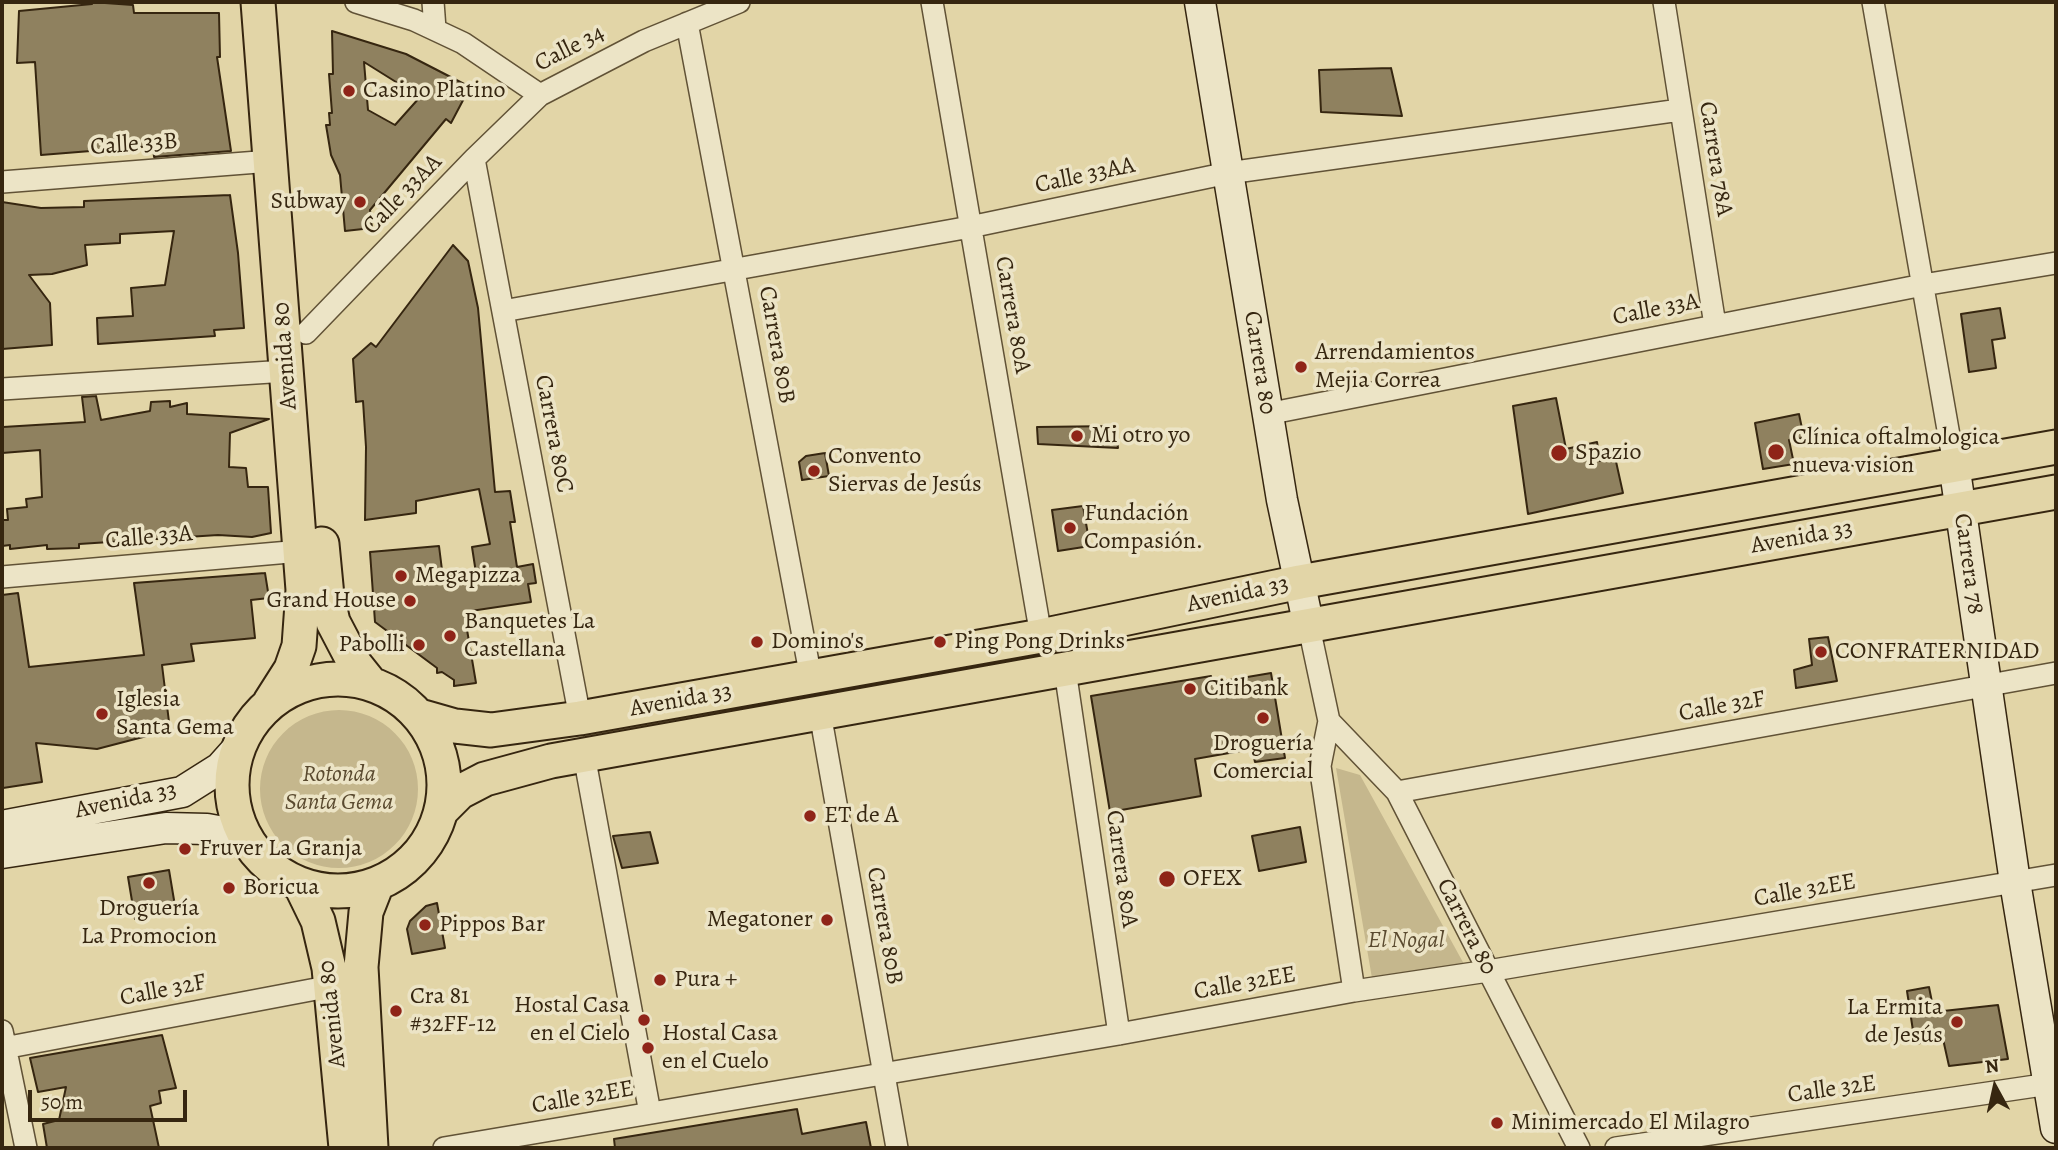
<!DOCTYPE html>
<meta charset="utf-8">
<style>
body{margin:0}
#map{position:relative;width:2058px;height:1150px;overflow:hidden;background:#e2d5a7;font-family:Alegreya,serif}
canvas{display:block}
.frame{position:absolute;inset:0;border:4px solid #362610;pointer-events:none}
.north{position:absolute;left:1960px;top:1052px;width:70px;height:70px;-webkit-text-stroke:5px #ece4c6;paint-order:stroke;rotate:352deg;font-size:19px;font-weight:700;line-height:28px;text-align:center;color:#362610}
.north::after{content:'';display:block;margin:auto;width:24px;height:32px;background:#362610;clip-path:polygon(50% 0,100% 100%,50% 72%,0 100%)}
.scale{position:absolute;left:28px;top:1090px;width:159px;height:32px;box-sizing:border-box;border:4px solid #362610;border-top:0;padding-left:9px;font-size:21px;line-height:24px;white-space:nowrap;color:#362610;-webkit-text-stroke:5px #ece4c6;paint-order:stroke}
</style>
<div id="map">
<canvas width="2058" height="1150"></canvas>
<div class="frame"></div>
<div class="north">N</div>
<div class="scale">50 m</div>
</div>
<script>
const context = document.querySelector('canvas').getContext('2d');
context.lineJoin = 'round';
function fill(path, color) { context.fillStyle = color; context.fill(path, 'evenodd'); }
const toPath = rows => new Path2D(rows.map(r => 'M' + r).join(''));
function stroke(path, color, width, dash) { context.strokeStyle = color; context.lineWidth = width; context.lineCap = dash ? 'butt' : 'round'; context.setLineDash(dash || []); context.stroke(path); }
function drawText(font, color, halo, rows, align = 'center') {
  context.font = font + ' Alegreya,serif'; context.lineWidth = 7; context.setLineDash([]); context.textBaseline = 'middle'; context.strokeStyle = halo; context.fillStyle = color; for (const [text, x, y, turn = 0] of rows) {
    context.save(); context.translate(x, y); context.rotate((+turn || 0) * Math.PI / 180); context.textAlign = isNaN(turn) ? turn : align; if (halo) context.strokeText(text, 0, 0); context.fillText(text, 0, 0); context.restore();
  }
}
fill(toPath([
 '260 789a79 79 0 1 1 158 0a79 79 0 1 1-158 0Z',
 [1336,768,1360,775,1470,975,1373,984]
]), '#c5b78d');
const building = toPath([
 [91,2,133,5,134,13,219,13,220,57,217,57,231,151,154,157,153,146,41,155,35,62,17,63,19,11,92,4,91,2],
 [332,31,406,54,470,87,451,123,446,119,370,210,372,228,345,231,340,175,331,155,326,125,330,125,329,113,332,113,329,74,333,74,332,31],
 [364,62,420,97,395,125,368,110,364,62],
 [1391,68,1402,116,1321,112,1319,70,1391,68],
 [230,195,238,253,244,328,214,330,215,336,98,344,97,318,133,316,131,288,165,285,174,231,120,234,120,243,85,245,87,265,52,274,29,275,50,303,52,345,2,349,2,202,41,208,84,207,84,201,230,195],
 [453,245,468,261,478,308,495,492,510,491,515,522,510,522,517,567,533,564,536,583,528,584,531,602,464,612,476,683,454,686,454,680,442,672,437,673,437,668,375,622,370,552,439,546,443,578,476,573,472,547,490,544,479,489,416,501,416,513,365,520,366,447,363,401,356,402,353,359,371,343,376,347,453,245],
 [2000,308,2005,338,1992,340,1996,368,1969,372,1961,314,2000,308],
 [96,396,101,420,150,411,151,402,170,401,170,407,187,403,187,414,269,419,230,433,229,467,246,468,248,487,268,487,271,533,252,537,218,535,79,544,79,548,47,549,47,545,10,549,10,545,2,546,2,520,8,520,7,509,27,507,26,499,42,497,40,450,2,453,3,427,85,422,82,397,96,396],
 [1556,398,1566,449,1597,442,1600,461,1615,457,1623,493,1528,514,1513,406,1556,398],
 [1799,414,1804,438,1789,440,1794,464,1763,469,1755,423,1799,414],
 [1115,426,1118,448,1038,444,1037,427,1115,426],
 [825,453,829,476,802,480,799,462,806,456,825,453],
 [1083,506,1090,546,1058,551,1052,510,1083,506],
 [265,573,269,598,251,600,255,638,191,644,194,661,162,665,170,730,97,749,36,743,42,782,3,788,2,595,18,593,29,667,144,655,134,583,265,573],
 [1828,637,1837,681,1796,688,1794,670,1812,665,1809,639,1828,637],
 [1271,673,1285,758,1255,762,1252,749,1195,759,1201,796,1110,812,1091,696,1211,676,1212,683,1271,673],
 [1300,827,1306,862,1259,871,1252,836,1300,827],
 [650,832,658,863,622,868,613,836,650,832],
 [169,870,176,912,135,919,128,877,169,870],
 [437,903,445,948,412,954,407,929,410,921,426,906,437,903],
 [1929,987,1934,1012,1998,1005,2008,1059,1949,1066,1943,1039,1915,1044,1907,991,1929,987],
 [162,1035,176,1088,159,1091,161,1103,150,1106,159,1148,47,1148,43,1124,59,1120,66,1087,38,1092,30,1058,162,1035],
 [797,1109,802,1134,866,1122,871,1148,615,1148,614,1139,797,1109]
]);
fill(building, '#8f815f');
stroke(building, '#362610', 2);
const street = toPath([
 [356,2,414,20,463,43,540,95],
 [433,2,435,29],
 [932,2,1041,636],
 [1664,2,1715,325],
 [1873,2,1954,464],
 [687,23,811,678],
 [474,159,580,718],
 [2,182,271,161],
 [503,311,970,227,1228,173,1680,110],
 [306,333,474,159,540,95,644,41,739,2],
 [2,389,287,371],
 [1267,414,1923,285,2056,263],
 [2,577,301,551],
 [1309,627,1329,721,1397,792,1579,1148],
 [1065,670,1119,1034],
 [820,713,897,1148],
 [1329,721,1320,766,1354,991],
 [584,755,650,1113],
 [1397,792,2056,673],
 [2,1031,26,1148],
 [4,1048,332,986],
 [444,1148,1119,1034,1354,991,1488,971,2056,875],
 [1616,1148,2056,1083]
]);
const secondary = toPath([
 [1200,2,1282,500,1309,627],
 [1954,464,2015,882,2056,1128],
 [2,826,182,792,220,768,237,749],
 [2,853,166,828,207,829,245,836]
]);
const primary = toPath([
 [258,2,303,590,299,646,291,669,270,702],
 [322,544,327,596,333,622,355,664,371,684],
 '232 785a106 106 0 1 1 212 0a106 106 0 1 1-212 0Z',
 [420,716,455,726,491,730,580,718,1041,636,1300,582,2056,447],
 [442,810,460,792,485,779,551,761,2056,492],
 [300,884,318,921,329,968,346,1148],
 [371,1148,361,967,366,912,377,884]
]);
stroke(street, '#615236', 24);
stroke(secondary, '#362610', 33);
stroke(primary, '#362610', 37);
stroke(street, '#ece4c6', 21);
stroke(secondary, '#ece4c6', 30);
stroke(primary, '#e2d5a7', 33);
for (const [x, y, r, color] of [
 [349,91,7,"#8f2418"],
 [360,202,7,"#8f2418"],
 [1301,367,7,"#8f2418"],
 [1077,436,7,"#8f2418"],
 [1776,452,9,"#8f2418"],
 [1559,453,9,"#8f2418"],
 [814,471,7,"#8f2418"],
 [1070,528,7,"#8f2418"],
 [401,576,7,"#8f2418"],
 [410,601,7,"#8f2418"],
 [450,636,7,"#8f2418"],
 [757,642,7,"#8f2418"],
 [940,642,7,"#8f2418"],
 [419,645,7,"#8f2418"],
 [1821,652,7,"#8f2418"],
 [1190,689,7,"#8f2418"],
 [102,714,7,"#8f2418"],
 [1263,718,7,"#8f2418"],
 [810,816,7,"#8f2418"],
 [185,849,7,"#8f2418"],
 [1167,879,9,"#8f2418"],
 [149,883,7,"#8f2418"],
 [229,888,7,"#8f2418"],
 [827,920,7,"#8f2418"],
 [425,925,7,"#8f2418"],
 [660,980,7,"#8f2418"],
 [396,1011,7,"#8f2418"],
 [644,1020,7,"#8f2418"],
 [1957,1022,7,"#8f2418"],
 [648,1048,7,"#8f2418"],
 [1497,1123,7,"#8f2418"]
]) { const dot = new Path2D(); dot.arc(x, y, r, 0, 2 * Math.PI); context.fillStyle = color; context.fill(dot); stroke(dot, '#ece4c6', 2.5); }
drawText('24px', '#362610', '#ece4c6', [
 ["Calle 34",570,49,-27],
 ["Calle 33B",134,145,-4],
 ["Carrera 78A",1715,159,81],
 ["Calle 33AA",1085,176,-12],
 ["Calle 33AA",403,195,-46],
 ["Calle 33A",1656,310,-11],
 ["Carrera 80A",1012,315,80],
 ["Carrera 80B",776,345,80],
 ["Avenida 80",286,356,-94],
 ["Carrera 80",1259,363,81],
 ["Carrera 80C",553,434,79],
 ["Calle 33A",149,538,-5],
 ["Avenida 33",1802,538,-10],
 ["Carrera 78",1968,564,82],
 ["Avenida 33",1238,595,-12],
 ["Avenida 33",681,701,-10],
 ["Calle 32F",1722,707,-10],
 ["Avenida 33",126,801,-12],
 ["Carrera 80A",1121,869,82],
 ["Calle 32EE",1805,891,-10],
 ["Carrera 80B",884,926,80],
 ["Carrera 80",1466,927,63],
 ["Calle 32EE",1245,984,-10],
 ["Calle 32F",163,991,-11],
 ["Avenida 80",333,1014,-96],
 ["Calle 32E",1832,1090,-8],
 ["Calle 32EE",583,1098,-10]
]);
drawText('24px', '#362610', '#ece4c6', [
 ["Casino Platino",363,91],
 ["Subway",346,202,"right"],
 ["Arrendamientos",1315,353],
 ["Mejia Correa",1315,381],
 ["Mi otro yo",1091,436],
 ["Clínica oftalmologica",1792,438],
 ["nueva vision",1792,466],
 ["Spazio",1575,453],
 ["Convento",828,457],
 ["Siervas de Jesús",828,485],
 ["Fundación",1084,514],
 ["Compasión.",1084,542],
 ["Megapizza",415,576],
 ["Grand House",396,601,"right"],
 ["Banquetes La",464,622],
 ["Castellana",464,650],
 ["Domino's",771,642],
 ["Ping Pong Drinks",954,642],
 ["Pabolli",405,645,"right"],
 ["CONFRATERNIDAD",1835,652],
 ["Citibank",1204,689],
 ["Iglesia",116,700],
 ["Santa Gema",116,728],
 ["Droguería",1263,744,"center"],
 ["Comercial",1263,772,"center"],
 ["ET de A",824,816],
 ["Fruver La Granja",199,849],
 ["OFEX",1183,879],
 ["Boricua",243,888],
 ["Droguería",149,909,"center"],
 ["La Promocion",149,937,"center"],
 ["Megatoner",813,920,"right"],
 ["Pippos Bar",439,925],
 ["Pura +",674,980],
 ["Cra 81",410,997],
 ["#32FF-12",410,1025],
 ["Hostal Casa",630,1006,"right"],
 ["en el Cielo",630,1034,"right"],
 ["La Ermita",1943,1008,"right"],
 ["de Jesús",1943,1036,"right"],
 ["Hostal Casa",662,1034],
 ["en el Cuelo",662,1062],
 ["Minimercado El Milagro",1511,1123]
], 'left');
drawText('italic 24px', '#5a4a2f', '#ece4c6', [
 ["Rotonda",339,775],
 ["Santa Gema",339,803],
 ["El Nogal",1406,941]
]);
</script>
